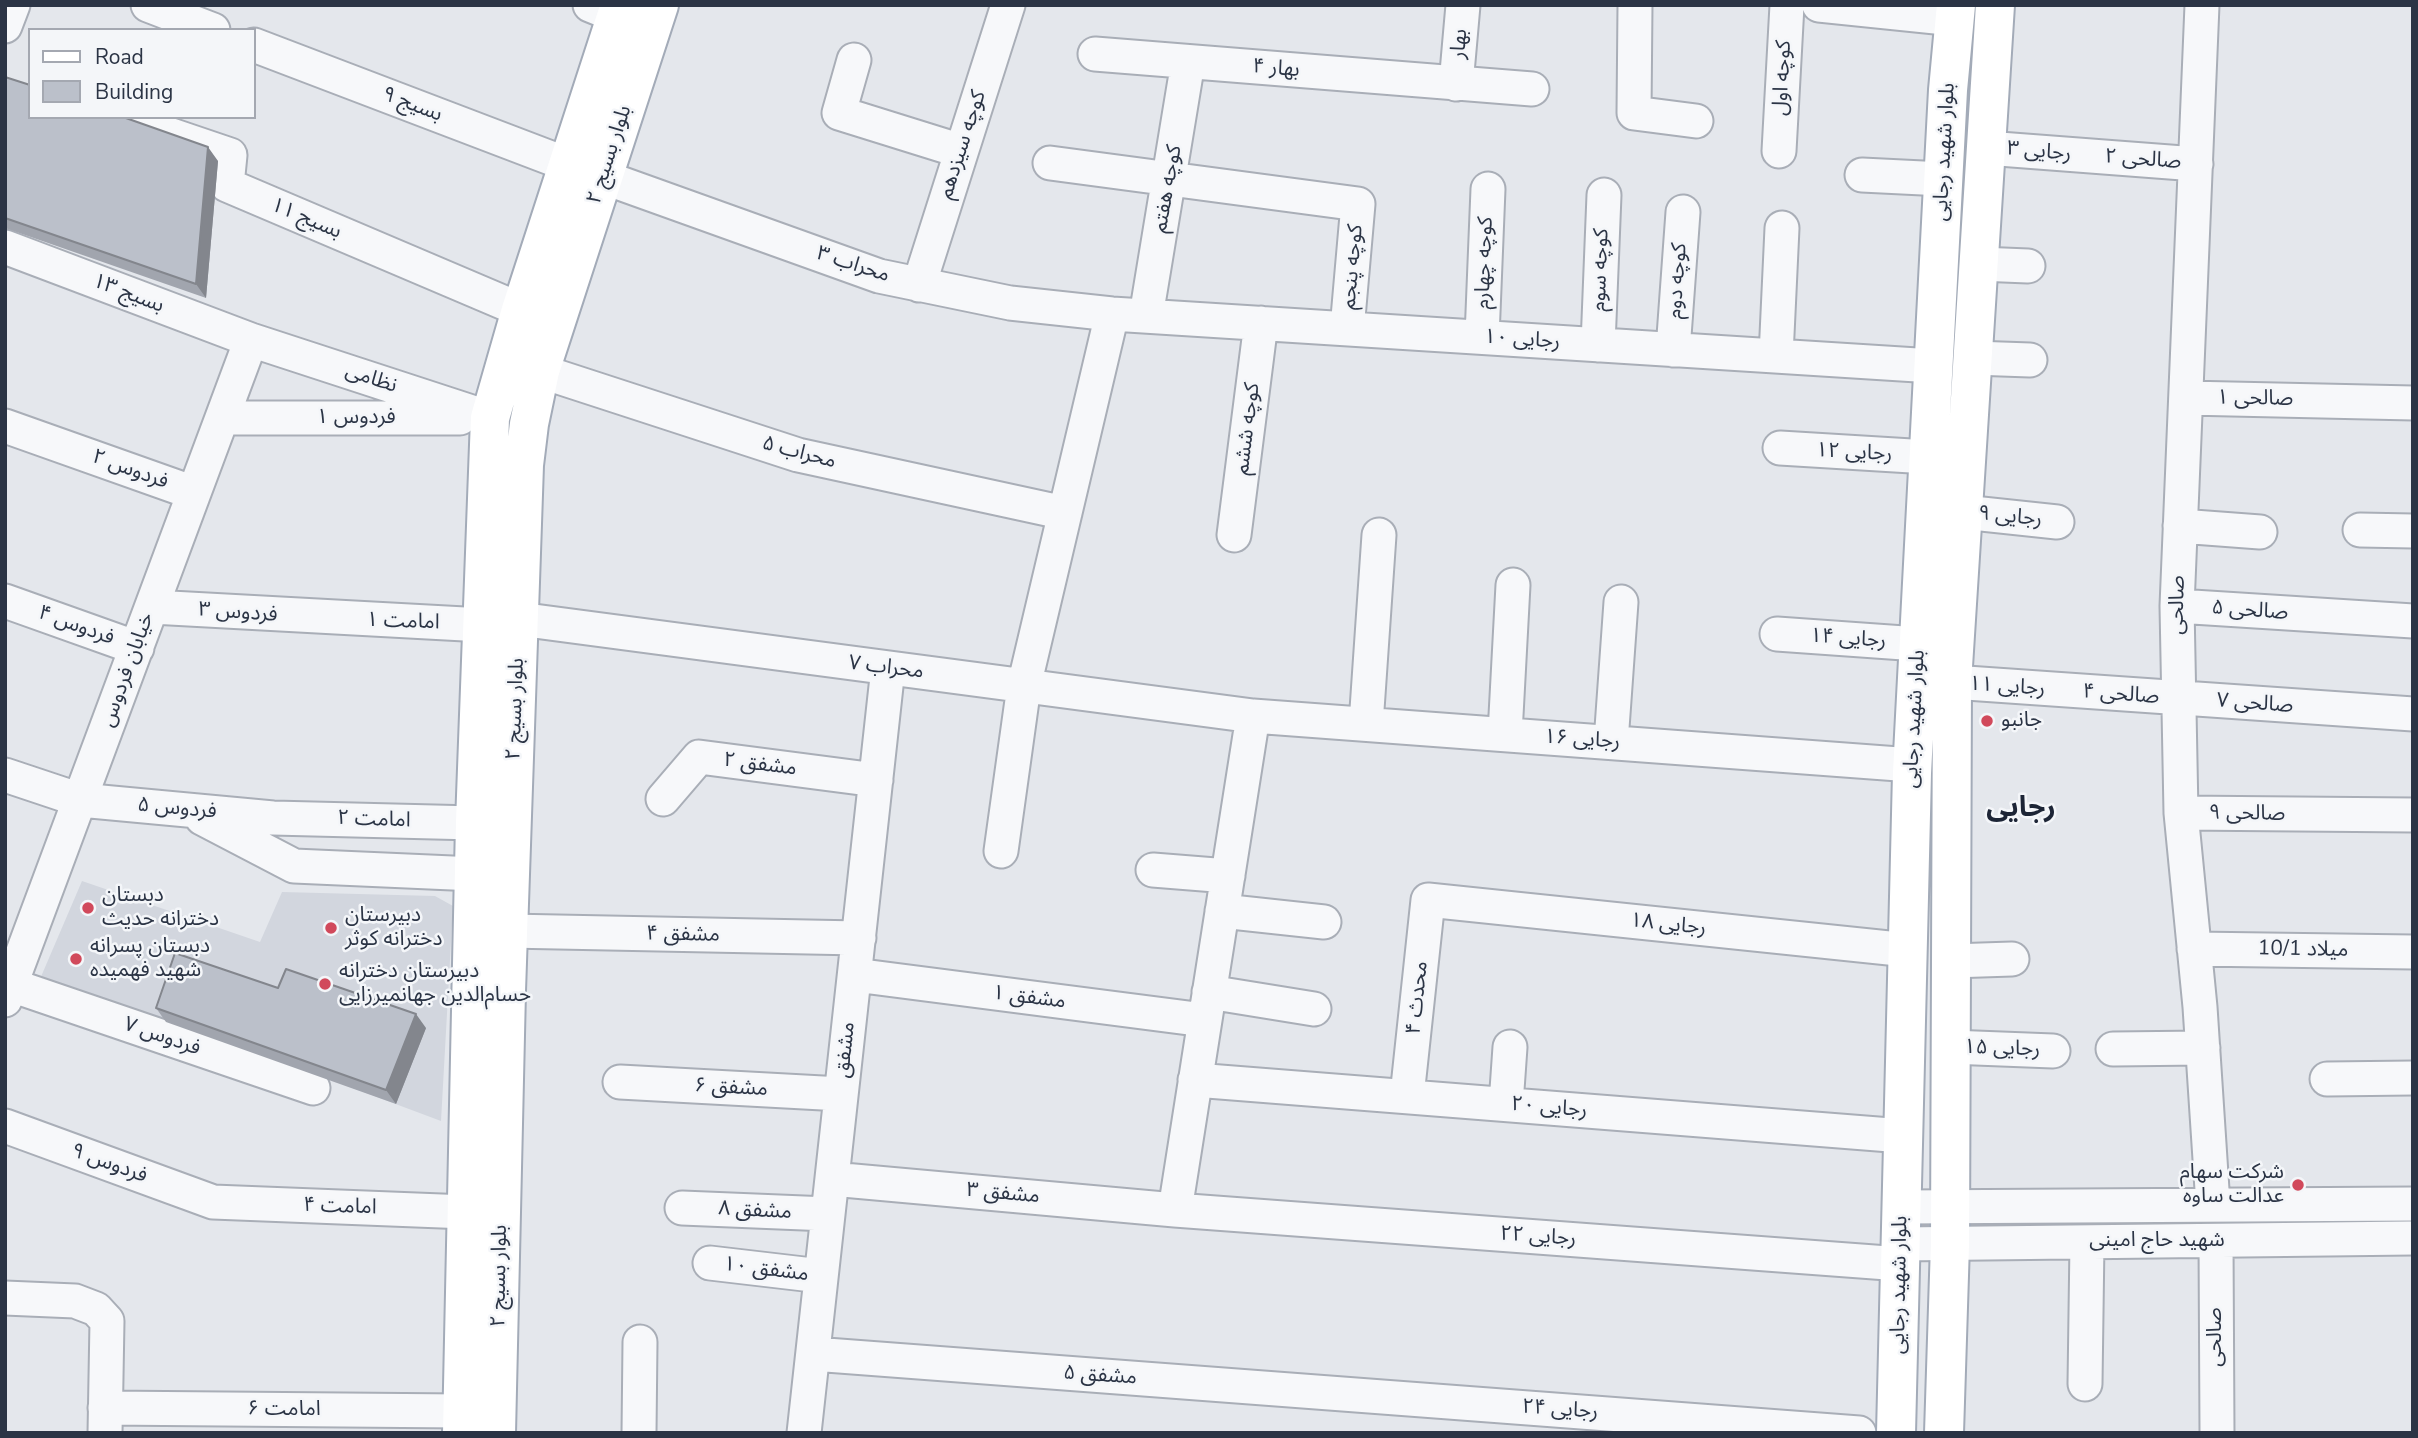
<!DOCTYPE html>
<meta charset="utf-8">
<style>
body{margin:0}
#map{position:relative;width:2418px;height:1438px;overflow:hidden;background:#e4e7ec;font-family:"Nunito Sans",sans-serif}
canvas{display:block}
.frame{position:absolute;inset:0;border:7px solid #2b3445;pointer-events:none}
.legend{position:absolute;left:28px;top:28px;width:228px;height:91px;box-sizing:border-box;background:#f4f6f9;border:2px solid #a4a8b1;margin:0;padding:9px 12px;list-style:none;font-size:21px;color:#2b3445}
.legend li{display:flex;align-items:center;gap:14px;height:35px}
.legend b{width:35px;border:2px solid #a4a8b1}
</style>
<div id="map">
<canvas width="2418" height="1438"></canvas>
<div class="frame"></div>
<ul class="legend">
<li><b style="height:9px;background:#fff"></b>Road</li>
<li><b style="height:19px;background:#bbc0ca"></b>Building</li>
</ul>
</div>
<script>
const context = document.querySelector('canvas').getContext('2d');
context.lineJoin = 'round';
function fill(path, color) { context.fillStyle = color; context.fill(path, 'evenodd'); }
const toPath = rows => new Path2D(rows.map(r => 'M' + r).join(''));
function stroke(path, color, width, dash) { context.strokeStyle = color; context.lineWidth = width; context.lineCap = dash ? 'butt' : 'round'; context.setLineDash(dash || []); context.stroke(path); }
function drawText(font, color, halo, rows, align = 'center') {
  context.font = font + ' "Nunito Sans","Noto Sans Arabic",sans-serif'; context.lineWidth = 5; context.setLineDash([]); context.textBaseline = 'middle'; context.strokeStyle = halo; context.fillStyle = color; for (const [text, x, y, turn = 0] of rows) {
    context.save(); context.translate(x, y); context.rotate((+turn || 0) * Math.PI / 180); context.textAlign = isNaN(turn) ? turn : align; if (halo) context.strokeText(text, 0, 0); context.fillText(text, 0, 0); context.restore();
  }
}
fill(toPath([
 [82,881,260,942,282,892,435,896,453,906,441,1121,270,1057,40,979]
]), '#d2d6de');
const minor = toPath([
 [148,5,213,30],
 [590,5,617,16],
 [1635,5,1634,113,1696,121],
 [1819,5,1955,19],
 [2202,5,2177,606,2181,813,2200,1007,2213,1205],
 [5,26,13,5],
 [254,45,569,165],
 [1095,54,1532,89],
 [854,60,839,113,961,151],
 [1456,84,1463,5],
 [118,117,230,155,227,185,521,310],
 [1986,148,2196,164],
 [1779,151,1787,5],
 [1050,163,1358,204,1347,329],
 [1862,175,1943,179],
 [603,177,879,276,1010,303,1112,314,1933,366],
 [5,247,251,340,490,418],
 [1979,264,2028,266],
 [919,285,1008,5],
 [1146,316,1188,62],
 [1482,337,1488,189],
 [1598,345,1604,195],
 [1673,350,1683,212],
 [1776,356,1782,228],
 [1973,358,2030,360],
 [540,371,798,455,1065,513],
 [2186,398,2413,403],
 [222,418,460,418],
 [5,426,194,493],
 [1780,448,1928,457],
 [1963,512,2057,522],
 [2180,526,2260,532],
 [2360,530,2413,531],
 [1234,535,1261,323],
 [5,601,137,648],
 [2177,606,2413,621],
 [152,607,483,625],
 [519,619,1253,716,1912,765],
 [1777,634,1918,644],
 [1952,682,2413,714],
 [1366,724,1379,535],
 [1505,734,1513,585],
 [1611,742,1621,602],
 [5,775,80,800,273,818,475,823],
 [663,799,699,757,876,780],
 [2181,813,2413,815],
 [202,818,294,866,475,874],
 [1001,851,1024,686,1112,314],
 [1153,870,1228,876],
 [1222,911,1324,922],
 [508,931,859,938],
 [2194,949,2413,952],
 [1951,961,2012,959],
 [855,975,1204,1020],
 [11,985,313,1088],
 [1209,992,1314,1009],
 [5,1000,251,340],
 [1950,1047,2053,1051],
 [2113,1049,2203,1048],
 [2327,1079,2413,1078],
 [1195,1080,1903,1136],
 [620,1082,841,1094],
 [1407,1096,1428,900,1908,950],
 [1506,1104,1510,1047],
 [5,1126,213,1202,467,1212],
 [832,1179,1175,1210,1901,1264],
 [1902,1207,2413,1204],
 [682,1208,828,1214],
 [1175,1210,1253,716],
 [2216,1241,2217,1433],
 [1901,1244,2413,1238],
 [710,1263,821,1276],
 [5,1298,75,1301,96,1309,107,1321,105,1433],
 [813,1354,1859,1433],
 [2085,1384,2087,1242],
 [105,1408,463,1411],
 [639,1433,640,1342],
 [804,1433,888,668]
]);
const major = toPath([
 [462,1433,475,823,490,418,521,310,620,5],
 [496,1433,506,991,524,465,529,424,540,371,659,5],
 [1896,1433,1912,773,1948,90,1956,5],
 [1944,1433,1950,1244,1952,682,1995,5]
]);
stroke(minor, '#a9aeb7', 37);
stroke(major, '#a3abb8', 42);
stroke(minor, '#f7f8fa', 33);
stroke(major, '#fff', 38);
fill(toPath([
 [5,77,218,161,206,298,5,228],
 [156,1008,426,1028,396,1104,166,1022]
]), '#a1a5ae');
fill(toPath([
 [208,147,218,161,206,298,196,284],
 [416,1014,426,1028,396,1104,386,1090]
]), '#83868d');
const building = toPath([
 [5,77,30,85,30,117,123,117,208,147,196,284,5,218,5,77],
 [175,953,278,988,286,969,416,1014,386,1090,156,1008,175,953]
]);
fill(building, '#bbc0ca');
stroke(building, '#83868d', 2);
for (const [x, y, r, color] of [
 [1987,721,7,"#d1495b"],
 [88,908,7,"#d1495b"],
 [331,928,7,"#d1495b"],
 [76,959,7,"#d1495b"],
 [325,984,7,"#d1495b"],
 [2298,1185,7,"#d1495b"]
]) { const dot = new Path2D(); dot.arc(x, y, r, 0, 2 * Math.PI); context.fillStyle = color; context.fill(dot); stroke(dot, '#f4f6f9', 2.5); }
drawText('21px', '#2b3445', '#f4f6f9', [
 ["بهار",1460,44,-85],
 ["بهار ۴",1276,69,5],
 ["کوچه اول",1783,78,-87],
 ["۹ بسیج",412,105,21],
 ["کوچه سیزدهم",963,145,-72],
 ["بلوار شهید رجایی",1945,152,-87],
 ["رجایی ۳",2039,152,5],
 ["بلوار بسیج ۲",610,155,-72],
 ["صالحی ۲",2143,160,4],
 ["کوچه هفتم",1168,189,-80],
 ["۱۱ بسیج",306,219,23],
 ["کوچه چهارم",1485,263,-88],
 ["محراب ۳",853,265,18],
 ["کوچه پنجم",1353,267,-85],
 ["کوچه سوم",1601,270,-88],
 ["کوچه دوم",1678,281,-86],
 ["۱۳ بسیج",128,294,21],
 ["رجایی ۱۰",1522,340,4],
 ["نظامی",371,379,18],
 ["صالحی ۱",2255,399,1],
 ["فردوس ۱",356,418],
 ["کوچه ششم",1248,429,-83],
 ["محراب ۵",799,453,15],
 ["رجایی ۱۲",1854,453,3],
 ["فردوس ۲",130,470,20],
 ["رجایی ۹",2010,517,6],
 ["صالحی",2178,605,-89],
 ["صالحی ۵",2250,611,4],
 ["فردوس ۳",238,613,4],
 ["امامت ۱",403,622,2],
 ["فردوس ۴",76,626,20],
 ["رجایی ۱۴",1848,639,4],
 ["محراب ۷",886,668,7],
 ["خیابان فردوس",128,670,-70],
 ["رجایی ۱۱",2007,687,4],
 ["صالحی ۴",2121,695,4],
 ["صالحی ۷",2255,704,4],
 ["بلوار بسیج ۲",516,709,-88],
 ["بلوار شهید رجایی",1915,719,-87],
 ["رجایی ۱۶",1582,740,4],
 ["مشفق ۲",760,765,7],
 ["فردوس ۵",177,809,5],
 ["صالحی ۹",2247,814,1],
 ["امامت ۲",374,820,2],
 ["رجایی ۱۸",1668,925,6],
 ["مشفق ۴",683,935,1],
 ["میلاد 10/1",2303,950,1],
 ["مشفق ۱",1029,998,7],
 ["محدث ۴",1418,998,-84],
 ["فردوس ۷",162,1037,19],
 ["رجایی ۱۵",2002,1049,2],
 ["مشفق",846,1050,-84],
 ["مشفق ۶",731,1088,3],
 ["رجایی ۲۰",1549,1108,5],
 ["فردوس ۹",109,1164,20],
 ["مشفق ۳",1003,1194,5],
 ["امامت ۴",340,1207,2],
 ["مشفق ۸",755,1211,3],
 ["رجایی ۲۲",1538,1237,4],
 ["شهید حاج امینی",2157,1241],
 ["مشفق ۱۰",766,1270,7],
 ["بلوار بسیج ۲",500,1276,-89],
 ["بلوار شهید رجایی",1900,1285,-89],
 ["صالحی",2216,1337,-90],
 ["مشفق ۵",1100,1376,4],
 ["امامت ۶",284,1410],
 ["رجایی ۲۴",1560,1410,4]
]);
drawText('21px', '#2b3445', '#f4f6f9', [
 ["جانبو",2001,721],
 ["دبستان",102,896],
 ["دخترانه حدیث",102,920],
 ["دبیرستان",345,916],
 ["دخترانه کوثر",345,940],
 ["دبستان پسرانه",90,947],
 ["شهید فهمیده",90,971],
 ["دبیرستان دخترانه",339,972],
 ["حسام‌الدین جهانمیرزایی",339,996],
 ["شرکت سهام",2284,1173,"right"],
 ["عدالت ساوه",2284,1197,"right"]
], 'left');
drawText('bold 28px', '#1d2536', '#f4f6f9', [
 ["رجایی",2021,809]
]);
</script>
